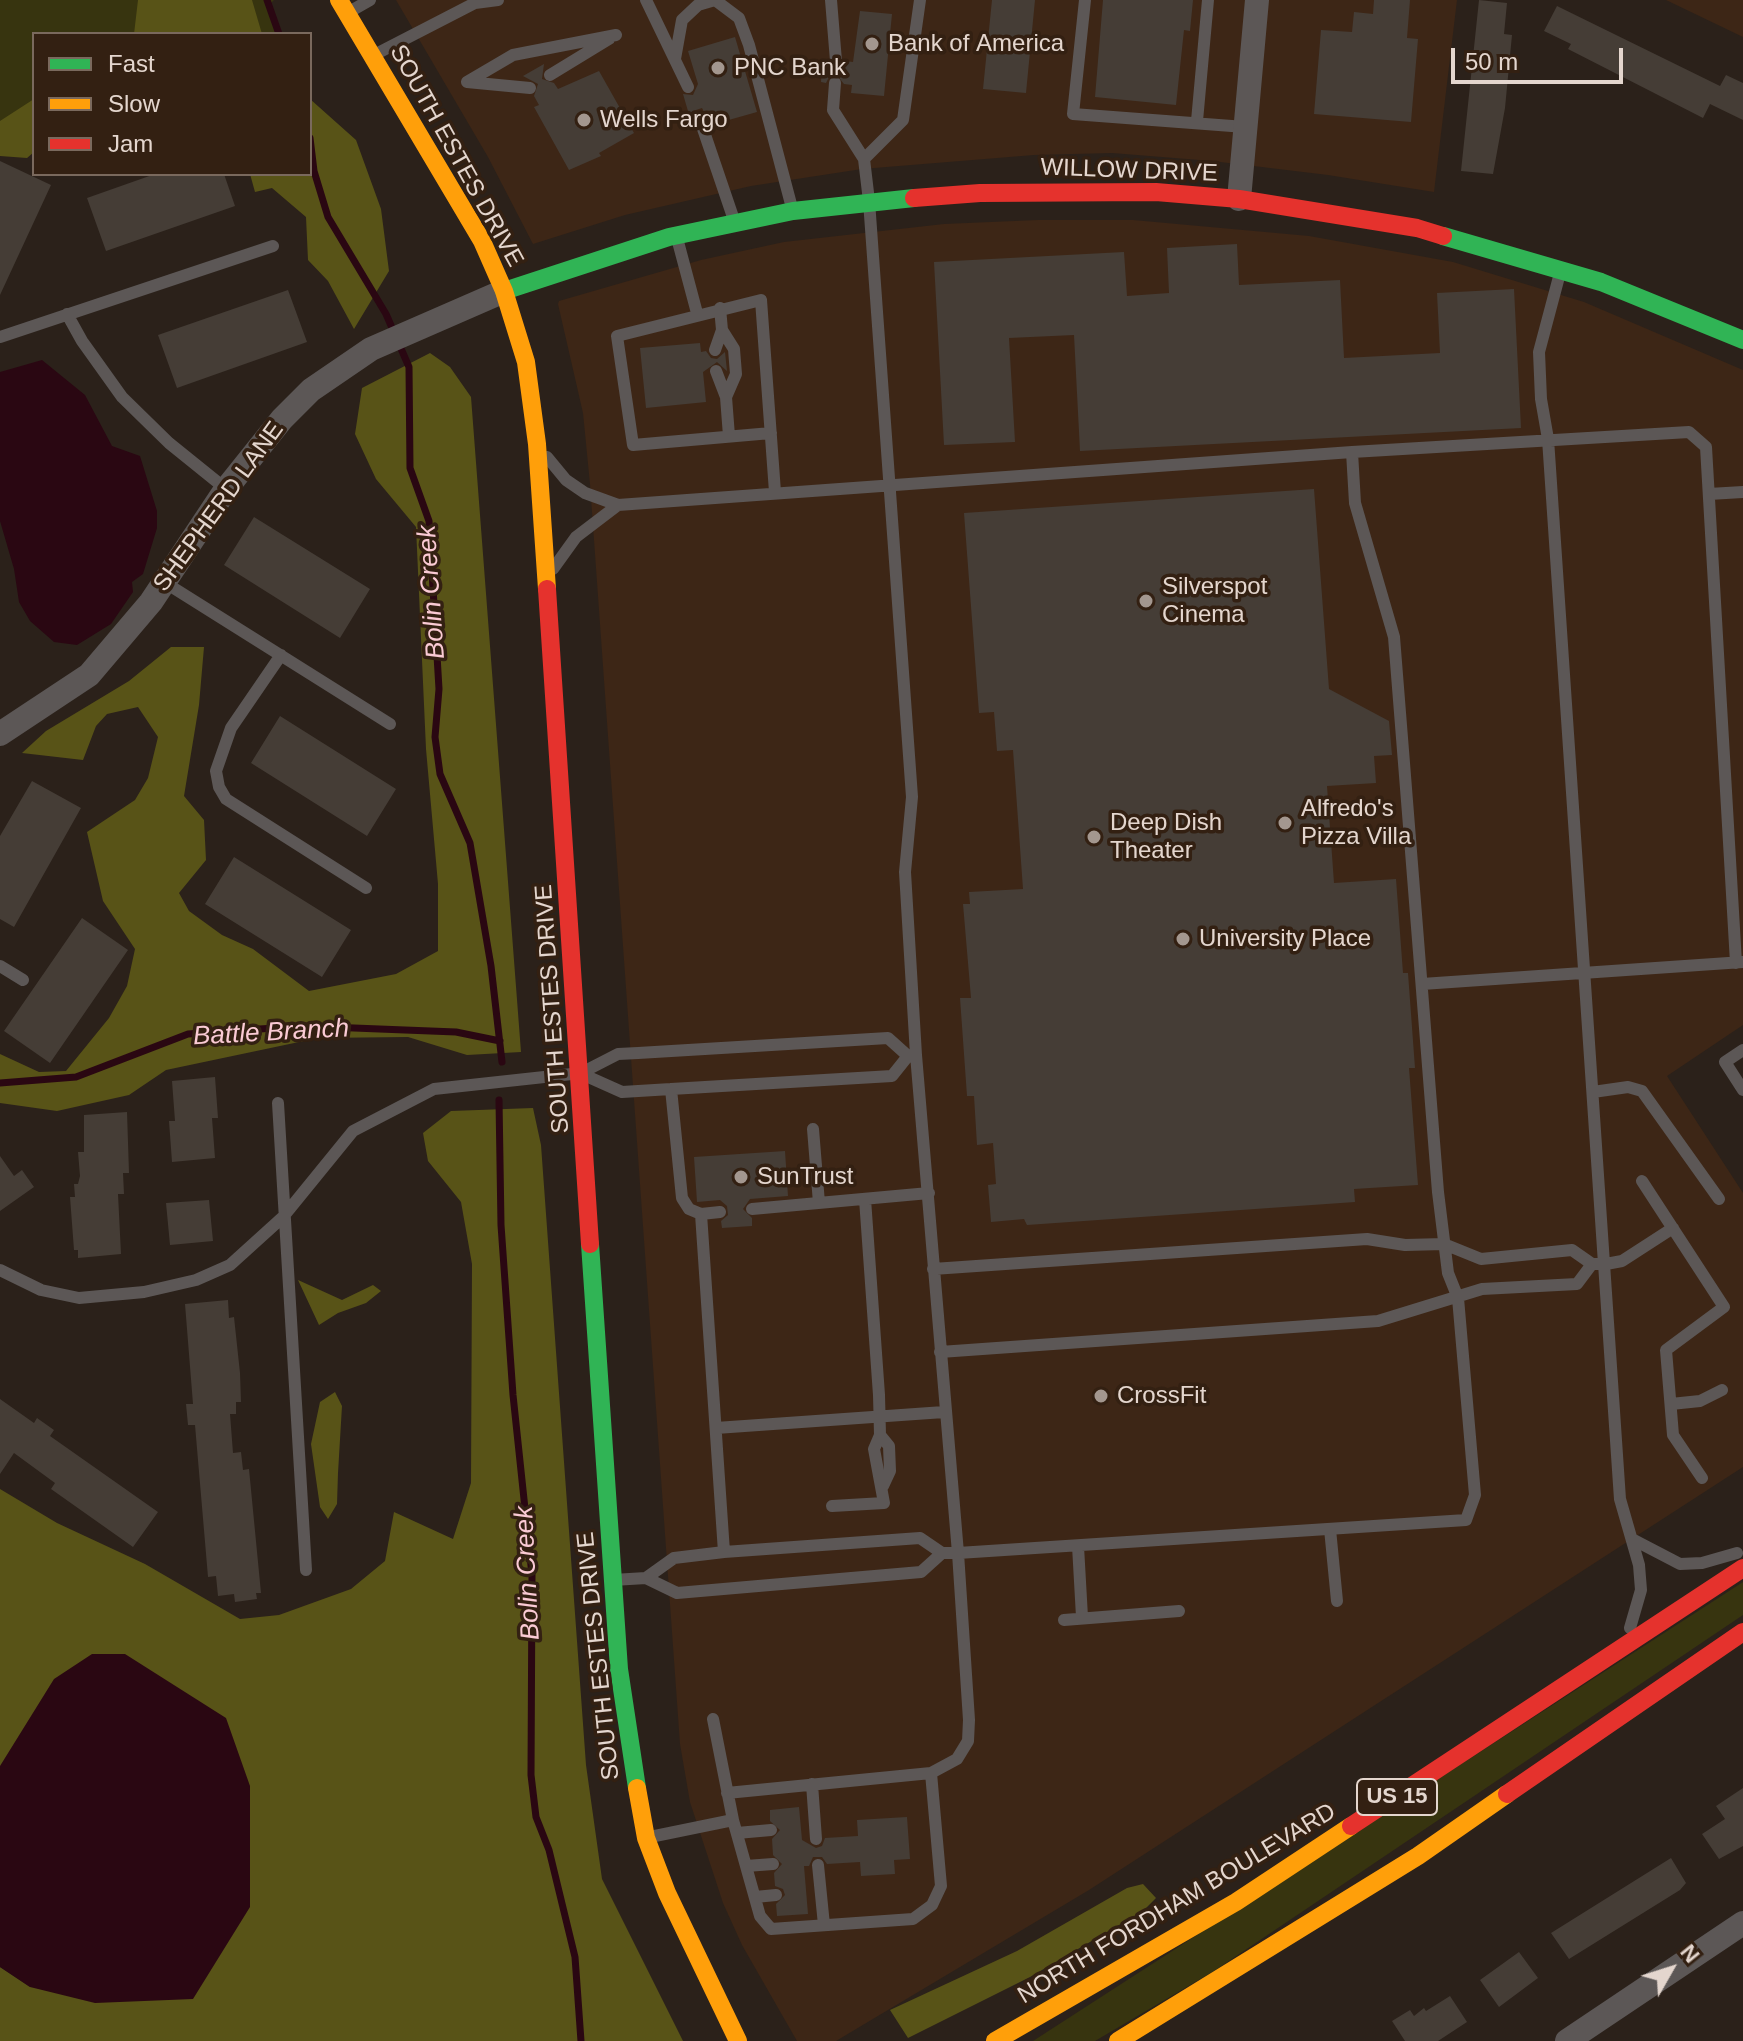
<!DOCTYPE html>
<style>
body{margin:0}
#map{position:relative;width:1743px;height:2041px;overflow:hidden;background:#2b211a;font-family:Helvetica,sans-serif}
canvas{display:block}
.legend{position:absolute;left:32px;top:32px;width:280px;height:144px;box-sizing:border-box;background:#332012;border:2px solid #7a695d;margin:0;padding:10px 14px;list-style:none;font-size:24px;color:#e4d6ce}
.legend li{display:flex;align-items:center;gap:16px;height:40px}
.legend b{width:40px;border:2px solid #7a695d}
.north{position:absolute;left:1631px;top:1929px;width:80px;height:80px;-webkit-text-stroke:6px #332012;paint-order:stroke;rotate:51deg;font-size:22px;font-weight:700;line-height:32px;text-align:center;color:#e4d6ce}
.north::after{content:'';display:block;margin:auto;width:28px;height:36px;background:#e4d6ce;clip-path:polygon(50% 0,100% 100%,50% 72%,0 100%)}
.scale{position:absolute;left:1451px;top:48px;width:172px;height:36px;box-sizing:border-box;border:4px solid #e4d6ce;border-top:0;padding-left:10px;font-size:24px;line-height:28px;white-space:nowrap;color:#e4d6ce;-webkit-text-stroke:6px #332012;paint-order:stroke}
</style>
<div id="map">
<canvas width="1743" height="2041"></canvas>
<ul class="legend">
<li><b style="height:10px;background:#30b455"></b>Fast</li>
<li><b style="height:10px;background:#ff9f0a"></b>Slow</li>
<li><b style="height:10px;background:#e5322d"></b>Jam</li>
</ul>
<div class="north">N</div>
<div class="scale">50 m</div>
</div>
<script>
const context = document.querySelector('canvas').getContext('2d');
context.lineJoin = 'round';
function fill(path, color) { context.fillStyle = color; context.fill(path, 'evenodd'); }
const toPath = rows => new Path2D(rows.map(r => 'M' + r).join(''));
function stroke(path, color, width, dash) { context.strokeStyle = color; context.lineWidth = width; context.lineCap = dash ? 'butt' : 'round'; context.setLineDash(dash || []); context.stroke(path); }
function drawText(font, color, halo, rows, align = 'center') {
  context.font = font + ' Helvetica,sans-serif'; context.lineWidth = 7; context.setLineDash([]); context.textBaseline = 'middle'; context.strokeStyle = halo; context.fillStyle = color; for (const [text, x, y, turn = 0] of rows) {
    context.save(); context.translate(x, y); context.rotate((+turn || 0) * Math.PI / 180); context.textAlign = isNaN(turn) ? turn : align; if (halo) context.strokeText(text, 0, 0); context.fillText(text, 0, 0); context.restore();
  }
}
fill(toPath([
 [396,0,1457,0,1434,192,1328,175,1212,161,1112,153,1034,155,862,169,751,186,625,215,533,244,488,157],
 [1666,0,1743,0,1743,37],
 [1038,220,1133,220,1309,236,1453,262,1584,302,1743,370,1743,1025,1667,1076,1743,1193,1743,1467,1089,1890,836,2041,797,2041,742,1945,723,1903,690,1802,680,1744,590,484,583,413,558,304,559,301,701,260,784,242,944,224]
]), '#3d2616');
fill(toPath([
 [0,0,274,0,270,4,279,34,34,34,34,144,0,155],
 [1743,1582,1743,1615,1214,1971,1095,2041,1033,2041]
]), '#37340f');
fill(toPath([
 [138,0,252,0,262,34,134,34],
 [34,99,34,152,27,158,0,156,0,121],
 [310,99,356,140,381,209,389,271,354,329,328,281,308,260,306,217,272,188,255,192,250,174,310,174],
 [430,353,450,367,471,397,521,1052,467,1055,408,1037,318,1038,166,1070,129,1095,57,1111,0,1103,0,1054,39,1072,66,1071,109,1018,127,986,135,949,103,901,87,832,135,800,148,778,158,737,138,707,107,714,96,726,83,760,22,753,46,731,129,681,171,647,204,647,199,705,184,796,204,820,206,860,179,893,189,911,222,935,253,949,309,991,396,974,438,951,438,884,426,749,416,527,376,479,355,434,362,388],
 [533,1108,541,1145,586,1765,602,1879,683,2041,0,2041,0,1967,30,1987,0,1766,0,1489,57,1523,145,1564,240,1619,279,1615,351,1589,385,1561,394,1512,453,1539,471,1483,472,1264,461,1202,428,1161,423,1133,451,1111],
 [298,1280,342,1300,373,1285,381,1291,366,1303,338,1313,319,1325],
 [335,1392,342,1406,338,1473,337,1504,328,1519,320,1507,311,1444,320,1402],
 [1143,1884,1156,1898,1143,1911,1030,1977,908,2038,890,2010,1017,1951,1127,1888]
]), '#585317');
fill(toPath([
 [42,360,85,395,112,446,140,456,157,511,157,528,143,574,132,582,133,592,111,624,77,645,54,642,30,621,19,602,14,569,0,521,0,372],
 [92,1654,125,1654,226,1718,250,1786,250,1907,193,1999,95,2003,30,1987,0,1967,0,1766,54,1679]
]), '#2a0712');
stroke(toPath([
 [267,0,279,34],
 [310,138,314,171,328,217,386,314,409,367,410,468,429,521,439,689,435,737,440,774,470,843,491,966,502,1062],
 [0,1083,76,1077,188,1034,303,1026,456,1032,500,1041],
 [499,1100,501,1225,513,1395,532,1575,531,1775,536,1817,549,1850,575,1957,581,2041]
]), '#2a0712', 7);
fill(toPath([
 [992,0,1035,0,1026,93,983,89],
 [1103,0,1193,0,1190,31,1184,30,1176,105,1095,97],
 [1374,0,1410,0,1407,38,1418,39,1411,122,1314,114,1321,30,1352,32,1354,12,1373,14],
 [1479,0,1507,3,1504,34,1512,35,1505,108,1493,174,1461,171],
 [1557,6,1720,86,1726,75,1743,83,1743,120,1710,104,1703,118,1568,49,1571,44,1544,31],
 [860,11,892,14,884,96,851,93,852,85,844,84,836,74,830,75,826,83,821,82,822,60,836,70,845,61,853,62],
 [735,37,757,112,711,125,702,108,693,111,690,118,683,94,693,95,698,84,688,51],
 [544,64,542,79,554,83,558,89,599,71,634,133,599,153,601,156,569,170,534,107,539,105,534,96,538,84,523,76],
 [0,161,51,185,0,295],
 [155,174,224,174,235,206,106,251,87,198],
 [1237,244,1239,285,1340,280,1344,358,1440,353,1437,293,1514,289,1521,428,1080,451,1074,335,1009,338,1015,442,944,445,934,262,1124,252,1127,296,1169,293,1167,248],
 [288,290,307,342,177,388,158,335],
 [700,343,701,352,706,351,711,358,717,359,725,352,727,371,717,362,703,372,706,402,646,408,640,348],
 [1314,489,1329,689,1389,721,1392,755,1374,756,1376,783,1327,786,1334,883,1396,879,1403,973,1408,973,1415,1068,1409,1068,1418,1185,1354,1189,1355,1202,1027,1225,1024,1219,991,1222,988,1185,996,1184,993,1143,977,1145,974,1096,967,1096,960,998,971,998,963,904,970,904,969,892,1023,889,1013,750,997,751,994,712,979,713,964,513],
 [254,517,370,589,340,638,224,565],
 [280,716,396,789,367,836,251,763],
 [32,781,81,808,14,927,0,919,0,836],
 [234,857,351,930,322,977,205,904],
 [82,918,128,950,50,1063,4,1031],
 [215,1077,218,1118,212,1118,215,1158,172,1162,169,1121,175,1121,172,1081],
 [127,1112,129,1173,123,1173,124,1194,118,1194,121,1254,78,1258,78,1250,74,1250,70,1197,75,1197,74,1184,78,1184,80,1176,78,1152,84,1152,84,1115],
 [785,1151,788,1196,750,1199,743,1209,752,1218,752,1226,722,1228,721,1221,728,1215,727,1206,720,1200,697,1202,694,1157],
 [0,1156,14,1176,22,1170,34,1187,0,1211],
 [209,1200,213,1241,170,1245,166,1203],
 [228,1300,229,1318,234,1317,240,1373,241,1402,236,1402,236,1414,230,1414,233,1453,241,1452,243,1470,249,1469,261,1593,256,1593,257,1599,235,1602,234,1594,218,1596,216,1576,208,1577,195,1425,188,1425,186,1404,193,1404,185,1304],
 [0,1399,34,1423,37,1418,54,1430,50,1436,158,1512,133,1547,51,1489,55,1483,14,1453,0,1474],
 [1743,1788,1743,1846,1719,1859,1702,1834,1725,1819,1716,1806],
 [799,1807,802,1840,816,1848,822,1846,825,1838,858,1836,857,1820,907,1817,910,1859,894,1860,895,1874,861,1876,860,1862,827,1864,822,1857,813,1857,809,1866,804,1866,808,1914,777,1916,776,1904,785,1895,783,1889,775,1886,774,1873,782,1864,773,1855,772,1839,780,1830,770,1821,770,1810],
 [1671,1858,1686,1883,1680,1890,1569,1959,1551,1933],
 [1519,1952,1538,1978,1499,2007,1480,1980],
 [1450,1996,1467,2022,1438,2041,1405,2041,1392,2021,1410,2010,1414,2016,1424,2008,1426,2011]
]), '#453d36');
stroke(toPath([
 [646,0,688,87],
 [715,0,739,18,749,45,792,208],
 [831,0,836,61],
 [1085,0,1073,114,1245,127],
 [349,12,370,0],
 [374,55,475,3,498,0],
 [675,59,682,20,698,5,715,0],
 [550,75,609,39],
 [467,82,513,55,616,35],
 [467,82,530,88],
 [699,117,734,220],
 [1197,121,1208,0],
 [864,159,903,120,920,0],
 [677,238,697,313],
 [1560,273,1539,352,1541,399,1548,439,1620,1499,1639,1565,1641,1590,1630,1628],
 [67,314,82,341,122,397,169,443,226,489],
 [722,330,734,349,736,374,726,397],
 [0,337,273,246],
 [715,350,722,330,720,308],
 [716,371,726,397,729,436],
 [771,433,633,445,617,336,761,300,775,492],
 [547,457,566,480,585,493,618,505,1352,452,1689,432,1706,447,1736,963],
 [1709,494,1743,492],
 [553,569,576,537,618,505],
 [164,582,390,724],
 [281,655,231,728,216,771,219,787,226,799,366,888],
 [0,966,23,980],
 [1422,984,1743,962],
 [1743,1050,1725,1062,1743,1090],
 [916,1055,958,1553,1466,1520,1475,1495,1458,1298,1448,1273,1438,1192,1394,637,1355,503,1352,452],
 [584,1075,622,1092,671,1089,892,1076,908,1056,916,1055,905,872,912,797,869,201,864,159,833,110,835,83],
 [671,1089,682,1198,689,1209,701,1214,724,1552],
 [1593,1092,1628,1087,1642,1091,1719,1199],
 [278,1103,306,1570],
 [813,1129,819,1203],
 [1642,1181,1724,1307,1666,1350,1673,1435,1702,1478],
 [752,1209,929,1193],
 [701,1214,720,1212],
 [933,1269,1367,1239,1405,1245,1444,1244,1481,1259,1572,1250,1592,1264,1606,1264,1622,1261,1673,1228],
 [0,1270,41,1290,79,1298,144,1292,196,1280,230,1265,283,1217,353,1131,434,1089,581,1073,618,1054,638,1053,888,1038,908,1056],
 [940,1352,1378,1321,1482,1289,1577,1284,1592,1264],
 [1671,1404,1700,1401,1722,1390],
 [716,1428,944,1412],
 [880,1435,889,1446,890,1471,883,1486],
 [832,1506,884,1503,874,1449,880,1435,879,1395,865,1199],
 [1330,1529,1337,1601],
 [1632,1539,1680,1564,1702,1563,1737,1553],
 [1078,1546,1082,1617],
 [646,1578,674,1558,724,1552,920,1538,942,1553,958,1553,969,1720,968,1741,957,1759,931,1773,727,1793],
 [613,1580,646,1578,677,1593,921,1572,942,1553],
 [1064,1620,1179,1611],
 [812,1784,816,1839],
 [733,1820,760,1916,771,1929,913,1919,932,1905,941,1886,931,1773],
 [737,1833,771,1830],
 [650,1837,733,1820,713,1719],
 [818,1865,824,1925],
 [746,1866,773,1864],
 [755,1897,776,1895]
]), '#5c5756', 12);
stroke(toPath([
 [1239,199,1257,0],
 [0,734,89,675,151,602,226,489,282,419,311,390,371,349,504,291],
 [1567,2041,1743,1923]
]), '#5c5756', 24);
stroke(toPath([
 [1443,236,1601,282,1743,340],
 [504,291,669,237,793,211,914,198],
 [590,1244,619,1669,637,1788]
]), '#30b455', 18);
stroke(toPath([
 [339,0,482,241,504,291,526,362,537,444,547,589],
 [637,1788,646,1838,667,1893,738,2041],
 [995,2041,1236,1902,1351,1826],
 [1118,2041,1418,1856,1507,1794]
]), '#ff9f0a', 18);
stroke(toPath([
 [914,198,980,193,1156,192,1239,199,1417,228,1443,236],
 [547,589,590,1244],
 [1507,1794,1743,1632],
 [1351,1826,1743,1568]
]), '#e5322d', 18);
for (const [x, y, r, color] of [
 [872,44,8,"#a3978f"],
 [718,68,8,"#a3978f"],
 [584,120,8,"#a3978f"],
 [1146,601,8,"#a3978f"],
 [1285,823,8,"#a3978f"],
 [1094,837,8,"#a3978f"],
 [1183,939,8,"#a3978f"],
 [741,1177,8,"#a3978f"],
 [1101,1396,8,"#a3978f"]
]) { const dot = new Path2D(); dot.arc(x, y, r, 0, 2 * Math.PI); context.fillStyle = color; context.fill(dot); stroke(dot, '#332012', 3); }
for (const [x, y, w] of [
 [1397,1797,80]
]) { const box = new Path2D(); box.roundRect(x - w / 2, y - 18, w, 36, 6); context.fillStyle = '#332012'; context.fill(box); stroke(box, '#e4d6ce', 2); }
drawText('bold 22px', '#e4d6ce', null, [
 ["US 15",1397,1797]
]);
drawText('24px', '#e4d6ce', '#332012', [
 ["Bank of America",888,44],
 ["PNC Bank",734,68],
 ["Wells Fargo",600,120],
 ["Silverspot",1162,587],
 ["Cinema",1162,615],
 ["Alfredo's",1301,809],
 ["Pizza Villa",1301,837],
 ["Deep Dish",1110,823],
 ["Theater",1110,851],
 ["University Place",1199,939],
 ["SunTrust",757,1177],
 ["CrossFit",1117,1396]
], 'left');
drawText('24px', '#e4d6ce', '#332012', [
 ["SOUTH ESTES DRIVE",456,156,61],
 ["WILLOW DRIVE",1129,171,2],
 ["SHEPHERD LANE",219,507,-54],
 ["SOUTH ESTES DRIVE",553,1009,-94],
 ["SOUTH ESTES DRIVE",599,1656,-96],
 ["NORTH FORDHAM BOULEVARD",1177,1904,-31]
]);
drawText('italic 26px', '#facad4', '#332012', [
 ["Bolin Creek",432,592,-94],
 ["Battle Branch",271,1033,-3],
 ["Bolin Creek",528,1573,-93]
]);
</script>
